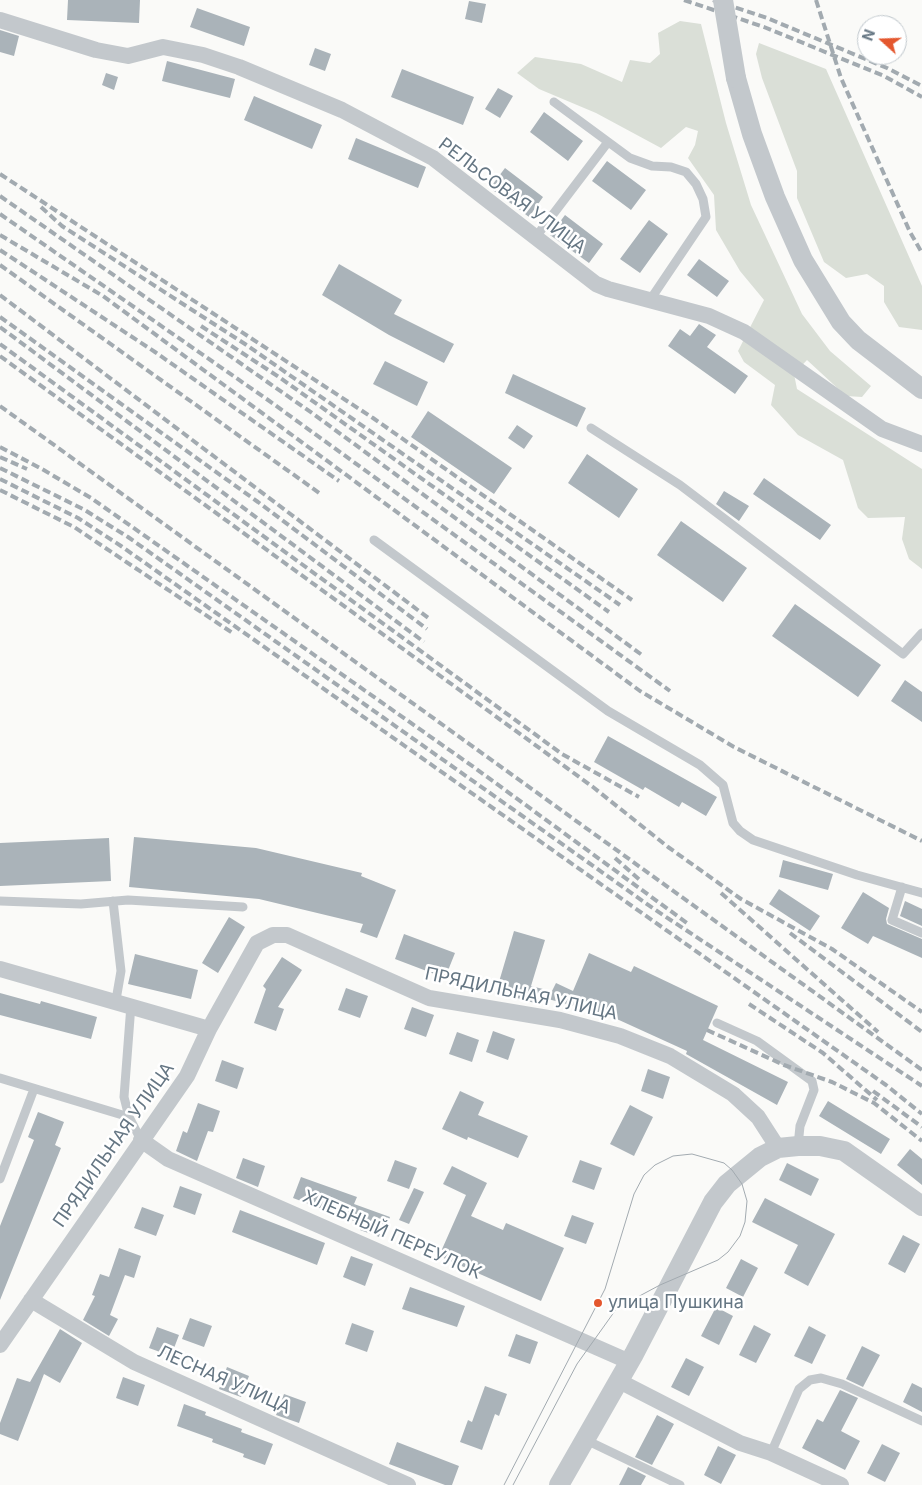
<!DOCTYPE html>
<meta charset="utf-8">
<style>
body{margin:0}
#map{position:relative;width:922px;height:1485px;overflow:hidden;background:#fafaf8;font-family:Inter,sans-serif}
canvas{display:block}
.north{position:absolute;left:857px;top:15px;width:50px;height:50px;box-sizing:border-box;background:#fff;border:1px solid #c1c8cd;border-radius:50%;rotate:290deg;font-size:14px;font-weight:700;line-height:20px;text-align:center;color:#657683}
.north::after{content:'';display:block;margin:auto;width:18px;height:22px;background:#e4572e;clip-path:polygon(50% 0,100% 100%,50% 72%,0 100%)}
</style>
<div id="map">
<canvas width="922" height="1485"></canvas>
<div class="north">N</div>
</div>
<script>
const context = document.querySelector('canvas').getContext('2d');
context.lineJoin = 'round';
function fill(path, color) { context.fillStyle = color; context.fill(path, 'evenodd'); }
const toPath = rows => new Path2D(rows.map(r => 'M' + r).join(''));
function stroke(path, color, width, dash) { context.strokeStyle = color; context.lineWidth = width; context.lineCap = dash ? 'butt' : 'round'; context.setLineDash(dash || []); context.stroke(path); }
function drawText(font, color, halo, rows, align = 'center') {
  context.font = font + ' Inter,sans-serif'; context.lineWidth = 5; context.setLineDash([]); context.textBaseline = 'middle'; context.strokeStyle = halo; context.fillStyle = color; for (const [text, x, y, turn = 0] of rows) {
    context.save(); context.translate(x, y); context.rotate((+turn || 0) * Math.PI / 180); context.textAlign = isNaN(turn) ? turn : align; if (halo) context.strokeText(text, 0, 0); context.fillText(text, 0, 0); context.restore();
  }
}
fill(toPath([
 [680,21,701,24,726,123,751,205,802,314,830,351,871,386,862,397,846,396,807,360,794,374,797,389,922,469,922,569,909,559,902,539,905,517,868,518,858,508,843,460,798,435,771,405,775,385,744,362,738,351,764,300,740,271,716,230,714,195,688,158,695,145,698,131,686,127,661,148,596,113,539,89,517,73,535,57,581,64,622,82,630,60,650,63,660,54,658,33],
 [759,43,826,69,922,286,922,330,899,327,884,302,884,286,867,274,846,278,824,262,797,198,797,171,762,78,756,54]
]), '#dadfd7');
fill(toPath([
 [68,0,140,0,139,23,67,20],
 [469,1,486,4,482,23,465,19],
 [197,8,250,27,244,46,190,27],
 [0,30,19,36,14,56,0,52],
 [315,48,331,54,325,71,309,65],
 [167,61,235,79,230,98,162,81],
 [402,69,474,97,463,125,391,97],
 [106,73,118,77,114,90,102,85],
 [498,88,513,96,500,118,485,109],
 [254,96,322,125,312,149,244,120],
 [544,112,583,141,568,161,530,132],
 [356,138,426,167,418,188,348,159],
 [607,161,646,190,631,210,592,181],
 [505,168,543,197,529,217,490,188],
 [565,215,603,244,589,263,550,235],
 [649,220,668,234,640,273,620,259],
 [699,259,729,281,717,297,687,275],
 [339,264,402,300,394,314,454,344,444,363,389,335,322,295],
 [699,324,716,335,707,347,748,376,735,394,668,346,680,329,690,336],
 [385,361,428,382,417,406,373,384],
 [513,374,586,408,577,427,505,393],
 [428,411,512,468,494,494,411,437],
 [517,425,533,436,524,449,508,438],
 [587,454,638,489,619,518,568,483],
 [764,478,831,525,820,540,753,494],
 [724,491,749,506,739,521,716,504],
 [681,521,747,568,723,602,657,555],
 [795,604,881,665,858,697,772,636],
 [905,680,922,692,922,722,891,701],
 [608,736,717,797,706,816,682,802,679,807,645,787,643,790,594,762],
 [134,837,256,848,362,873,361,876,396,890,377,938,360,932,363,924,259,899,129,887],
 [109,838,111,881,0,886,0,843],
 [783,860,833,874,828,890,779,877],
 [779,889,820,916,810,931,769,904],
 [863,892,889,908,886,919,887,924,922,939,922,958,873,936,868,944,841,928],
 [905,901,922,909,922,926,900,916],
 [229,917,245,927,218,973,202,963],
 [514,931,545,940,531,986,543,989,538,1004,496,992],
 [404,934,455,953,445,978,395,959],
 [589,953,631,972,634,966,718,1006,703,1040,788,1082,777,1105,686,1054,687,1051,608,1015,548,999,556,983,573,991],
 [135,954,198,970,191,999,128,984],
 [282,957,302,970,278,1007,284,1009,276,1031,254,1023,266,989,263,986],
 [346,988,368,996,360,1018,338,1010],
 [0,993,40,1004,41,1001,97,1017,91,1039,0,1015],
 [412,1007,434,1015,426,1037,404,1029],
 [493,1031,515,1039,508,1060,486,1052],
 [457,1032,479,1040,472,1062,449,1054],
 [222,1060,244,1068,237,1089,215,1081],
 [648,1069,670,1077,663,1099,641,1091],
 [460,1091,484,1102,478,1115,528,1136,518,1158,468,1137,467,1140,442,1129],
 [828,1101,890,1139,881,1154,819,1116],
 [198,1103,220,1111,213,1132,208,1131,197,1161,176,1151,183,1131,187,1133],
 [630,1105,653,1117,634,1156,610,1144],
 [38,1112,64,1122,55,1145,61,1148,0,1300,0,1226,34,1140,28,1137],
 [910,1149,922,1159,922,1185,897,1165],
 [243,1158,265,1166,258,1187,236,1178],
 [395,1160,417,1168,409,1189,387,1181],
 [580,1160,602,1168,594,1190,572,1182],
 [787,1163,819,1179,811,1196,779,1180],
 [452,1166,487,1183,471,1216,503,1230,506,1223,564,1248,541,1301,439,1256,466,1195,443,1184],
 [301,1177,357,1197,354,1204,390,1217,382,1238,360,1230,362,1224,293,1198],
 [180,1186,202,1194,195,1215,173,1207],
 [414,1188,424,1192,409,1224,399,1220],
 [765,1198,835,1234,808,1286,784,1273,798,1245,752,1222],
 [142,1207,164,1215,156,1236,134,1228],
 [240,1210,325,1243,317,1265,232,1232],
 [572,1215,594,1223,586,1244,564,1236],
 [903,1235,920,1244,905,1273,888,1264],
 [119,1248,141,1256,134,1278,125,1275,110,1315,118,1319,109,1336,83,1320,95,1296,92,1295,100,1274,109,1277],
 [351,1256,373,1264,365,1286,343,1277],
 [741,1259,758,1268,743,1297,726,1288],
 [410,1287,465,1306,457,1327,402,1309],
 [716,1307,733,1316,719,1345,701,1336],
 [190,1318,212,1326,204,1347,182,1339],
 [352,1323,374,1331,367,1352,345,1344],
 [754,1325,771,1334,756,1363,739,1355],
 [809,1326,826,1335,812,1364,794,1356],
 [157,1327,179,1335,171,1356,149,1348],
 [60,1329,82,1343,60,1383,44,1374,18,1441,0,1434,0,1423,17,1378,30,1382],
 [516,1334,538,1342,530,1364,508,1356],
 [862,1346,880,1355,863,1387,846,1379],
 [686,1358,704,1367,689,1396,671,1387],
 [227,1367,249,1376,241,1397,219,1389],
 [123,1377,145,1385,138,1406,116,1398],
 [912,1383,922,1388,922,1412,903,1402],
 [485,1386,507,1394,499,1416,495,1414,482,1450,460,1442,468,1420,472,1422],
 [840,1390,858,1398,841,1431,860,1441,845,1470,802,1448,817,1419,823,1422],
 [284,1394,306,1402,299,1423,276,1415],
 [184,1404,206,1412,205,1415,242,1429,241,1432,273,1444,265,1465,243,1457,244,1454,212,1442,213,1439,177,1426],
 [657,1415,674,1424,652,1465,635,1457],
 [397,1442,459,1466,452,1485,445,1485,389,1464],
 [882,1444,900,1453,885,1482,867,1473],
 [718,1446,736,1455,721,1484,704,1475],
 [628,1467,646,1476,641,1485,619,1485]
]), '#aab3b9');
stroke(toPath([
 [554,102,630,158,652,166,671,167,686,172,696,184,703,199,706,217,650,300],
 [535,238,608,142],
 [591,428,680,485,903,654,922,633],
 [374,540,608,711,700,765,723,785,733,823,740,831,753,840,857,875,922,893],
 [902,887,892,920,922,933],
 [0,901,81,904,128,900,243,907],
 [113,901,121,971,116,1000],
 [131,1005,124,1097,129,1117,141,1140],
 [717,1023,757,1041,812,1081,814,1090,800,1126,798,1146],
 [0,1078,129,1117],
 [0,1179,34,1089],
 [586,1440,680,1485],
 [771,1453,799,1389,810,1380,821,1378,842,1384,922,1421]
]), '#c3c8cc', 9);
stroke(toPath([
 [0,20,96,50,128,56,163,47,203,55,239,67,342,110,433,158,596,284,608,289,709,316,744,332,882,429,922,444],
 [0,969,209,1029],
 [141,1140,168,1159,630,1362],
 [31,1300,134,1362,408,1485],
 [0,1345,187,1076,209,1029,257,943,273,935,287,935,429,998,560,1020,620,1036,670,1056,733,1094,758,1117,778,1148],
 [619,1381,740,1443,771,1453,841,1485]
]), '#c3c8cc', 16);
stroke(toPath([
 [736,78,752,134,775,197,803,260,841,322,858,340,922,389],
 [559,1485,634,1354,713,1202,727,1184,760,1157,778,1148,798,1146,820,1146,844,1151,922,1206]
]), '#c3c8cc', 20);
stroke(toPath([
 [504,1485,605,1289,634,1194,644,1175,655,1165,673,1156,692,1154,724,1163,732,1170,742,1184,747,1201,745,1222,740,1236,728,1252,718,1260,660,1285,617,1308,577,1364,513,1485]
]), '#a2aab0', 1);
stroke(toPath([
 [684,0,764,27,884,76,922,97],
 [713,0,767,18,887,68,922,86],
 [816,0,841,78,910,232,922,253],
 [0,174,373,418,632,600],
 [0,196,312,413,642,655],
 [41,207,62,226,245,344,620,605],
 [0,214,268,400,670,691],
 [0,235,103,296,640,691,734,747,922,841],
 [0,250,155,352,339,481],
 [0,265,322,495],
 [0,295,431,620],
 [0,317,258,502,427,629],
 [201,326,279,377,609,612],
 [0,327,424,642],
 [0,344,562,754,639,797],
 [0,356,593,787,668,847,741,899,832,949,922,1012],
 [0,406,922,1070],
 [0,447,42,469,91,498,475,768,687,923],
 [0,457,27,469],
 [0,468,83,509,128,537,654,909,922,1086],
 [0,479,78,518,121,546,886,1085,922,1114],
 [0,490,74,527,234,634],
 [615,858,641,881],
 [721,893,878,1032],
 [790,933,922,1032],
 [749,1004,823,1053,877,1100],
 [707,1030,784,1065,832,1082,874,1103,922,1141],
 [873,1091,922,1127]
]), '#a2aab0', 4, [8, 4]);
stroke(toPath([
 [723,0,736,78]
]), '#c3c8cc', 20);
for (const [x, y, r, color] of [
 [598,1303,5,"#e4572e"]
]) { const dot = new Path2D(); dot.arc(x, y, r, 0, 2 * Math.PI); context.fillStyle = color; context.fill(dot); stroke(dot, '#fff', 2); }
drawText('18px', '#657683', '#fff', [
 ["РЕЛЬСОВАЯ УЛИЦА",512,196,37],
 ["ПРЯДИЛЬНАЯ УЛИЦА",521,994,12],
 ["ПРЯДИЛЬНАЯ УЛИЦА",114,1145,-55],
 ["ХЛЕБНЫЙ ПЕРЕУЛОК",392,1235,24],
 ["ЛЕСНАЯ УЛИЦА",224,1380,24]
]);
drawText('18px', '#657683', '#fff', [
 ["улица Пушкина",608,1303]
], 'left');
</script>
